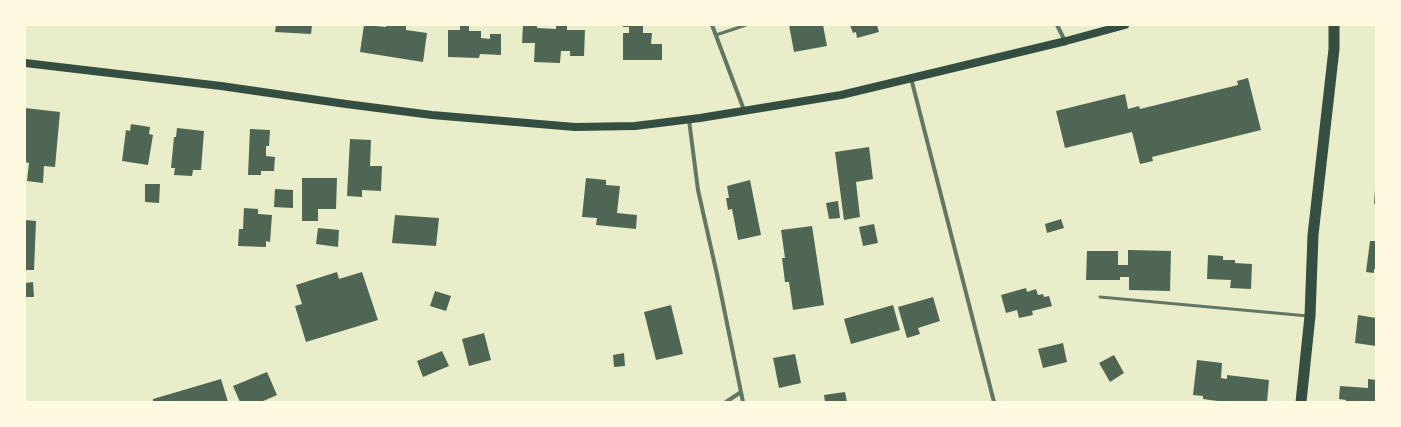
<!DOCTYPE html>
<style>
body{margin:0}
#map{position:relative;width:1401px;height:427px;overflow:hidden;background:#e9edc9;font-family:"Playfair Display",serif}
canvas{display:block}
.frame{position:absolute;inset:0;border:26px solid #fefae0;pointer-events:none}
</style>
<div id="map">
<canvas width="1401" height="427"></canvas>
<div class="frame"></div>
</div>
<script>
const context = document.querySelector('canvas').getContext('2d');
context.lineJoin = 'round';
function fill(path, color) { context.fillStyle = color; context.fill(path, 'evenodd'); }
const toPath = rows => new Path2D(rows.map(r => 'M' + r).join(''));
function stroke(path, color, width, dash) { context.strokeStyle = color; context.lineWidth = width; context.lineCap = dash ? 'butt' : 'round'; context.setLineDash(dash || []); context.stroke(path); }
fill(toPath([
 [276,25,312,25,311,34,275,32],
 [364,25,386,27,386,25,406,25,406,30,427,33,423,62,360,52],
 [460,25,469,25,469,31,481,31,481,38,490,39,490,34,501,34,501,55,480,54,479,58,448,57,448,30,460,30],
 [523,25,537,25,537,28,556,29,556,25,567,25,567,30,585,30,584,56,570,56,570,51,561,51,560,63,534,62,535,43,522,43],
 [623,25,643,25,643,33,652,33,651,44,662,44,662,60,623,60,623,33,629,33,629,27,623,27],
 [789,25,823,25,827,46,794,52],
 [850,25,877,25,879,32,857,38,856,32,853,33],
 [1248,78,1261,130,1152,157,1153,161,1140,164,1132,132,1065,148,1056,111,1125,94,1128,109,1139,106,1140,109,1238,85,1237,81],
 [25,108,60,112,55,167,44,166,43,183,27,181,29,163,25,162],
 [131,124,150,127,149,134,153,135,148,165,122,161,126,130,130,131],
 [177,128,204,131,201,170,193,170,192,176,174,175,175,168,171,168,174,137,176,137],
 [250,129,270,130,269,146,266,146,266,156,275,157,274,171,261,171,261,175,248,175],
 [350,139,371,140,370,166,382,166,381,191,362,190,362,197,347,196],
 [869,147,873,179,856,182,860,217,844,220,835,152],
 [302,178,337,178,336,209,318,209,318,221,302,221],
 [586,178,606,180,606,185,620,186,617,213,637,215,636,229,596,225,597,218,582,217],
 [750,180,761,235,738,240,732,209,728,210,726,198,729,198,727,186],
 [145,184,160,184,159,203,145,202],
 [275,189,293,190,293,208,274,207],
 [1375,189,1376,189,1376,204,1374,204],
 [838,201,840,218,829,219,826,203],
 [244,208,258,209,258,214,272,215,270,242,266,241,266,247,238,246,239,229,243,229],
 [395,215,439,218,436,246,392,243],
 [1061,219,1064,228,1047,233,1045,224],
 [25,220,36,221,34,270,25,270],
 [874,224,878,243,863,246,859,227],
 [812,226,824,305,793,310,789,282,785,282,782,258,785,258,781,230],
 [318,228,339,230,338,247,316,244],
 [1370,241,1376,241,1376,269,1374,269,1374,273,1366,272],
 [1128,250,1171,251,1170,291,1129,290,1129,277,1120,277,1120,280,1086,280,1087,251,1118,251,1118,265,1128,265],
 [1208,255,1223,256,1223,260,1235,260,1235,263,1252,264,1251,289,1230,288,1231,280,1207,279],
 [337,272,339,279,362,272,378,320,306,342,295,306,302,304,296,285],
 [33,282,34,297,25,297,25,283],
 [1026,288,1027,292,1036,289,1038,295,1043,294,1044,297,1049,296,1052,306,1032,311,1033,315,1019,318,1017,310,1006,313,1001,295],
 [435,291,451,296,446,311,430,306],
 [933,297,940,321,918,328,920,334,907,338,898,307],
 [671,305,683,354,656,360,644,312],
 [893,305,900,330,851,344,844,319],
 [1358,315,1376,318,1376,346,1355,343],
 [484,333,491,360,469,366,462,339],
 [1063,343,1067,362,1043,368,1038,349],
 [442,351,449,366,423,377,417,361],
 [624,353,625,366,614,367,613,355],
 [795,354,801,383,779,388,773,358],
 [1114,355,1124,373,1110,382,1099,363],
 [1197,360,1222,363,1221,378,1227,379,1227,375,1269,380,1267,402,1225,402,1203,399,1203,396,1193,395],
 [267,372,277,395,261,402,240,402,233,386],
 [221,379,228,402,153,402,153,399],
 [1368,379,1376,380,1376,402,1346,402,1346,400,1339,399,1340,386,1368,388],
 [845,392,847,402,825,402,824,395]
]), '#4f6655');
stroke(toPath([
 [716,35,746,25],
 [1100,297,1308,316]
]), '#617663', 3);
stroke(toPath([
 [712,25,744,110],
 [1057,25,1065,41],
 [911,78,994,402],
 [689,120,698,190,718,279,743,402],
 [726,402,741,392]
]), '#617663', 4);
stroke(toPath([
 [25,63,221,86,346,104,432,115,575,127,635,126,700,118,841,95,1066,41,1125,25]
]), '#344e41', 8);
stroke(toPath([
 [1301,402,1310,316,1313,235,1334,49,1334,25]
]), '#344e41', 11);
</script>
